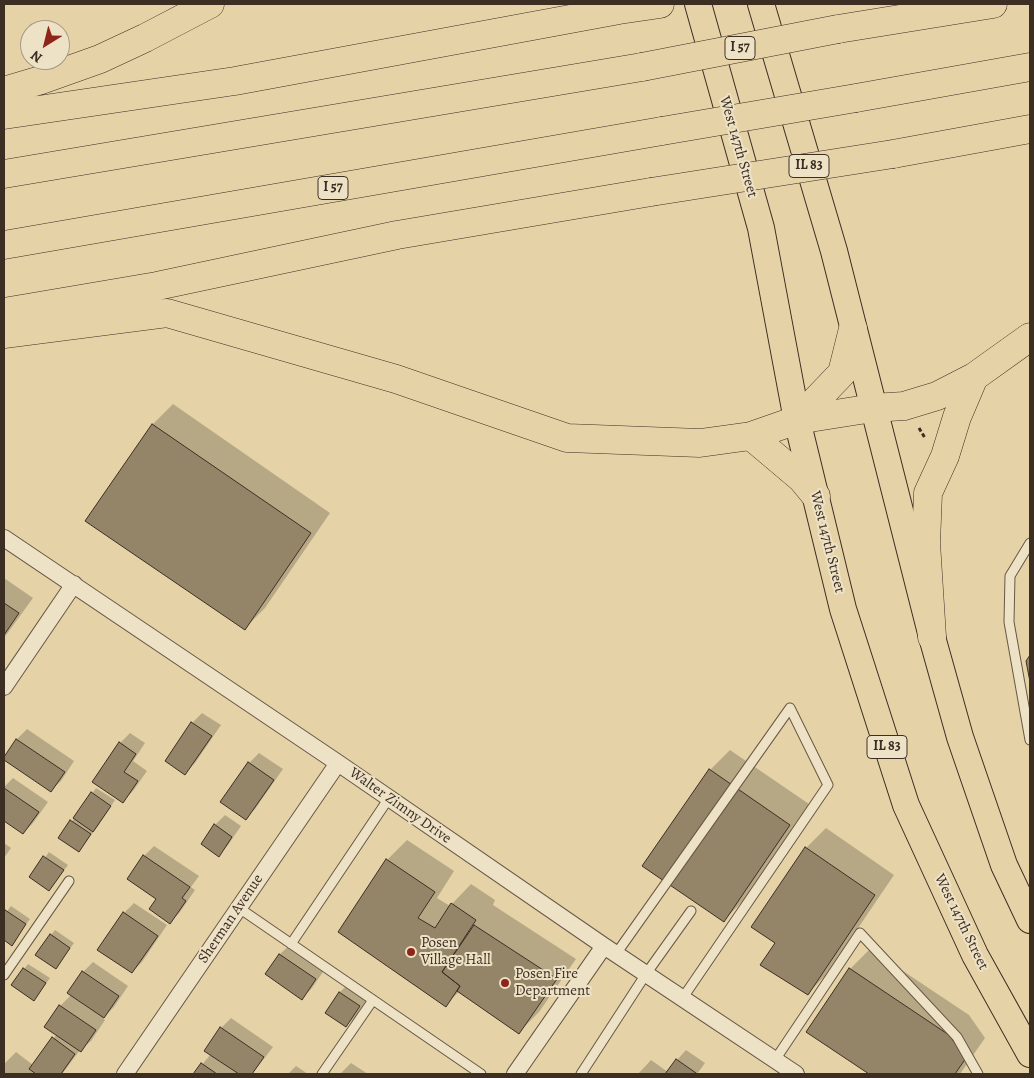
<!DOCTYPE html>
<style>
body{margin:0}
#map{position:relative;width:1034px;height:1078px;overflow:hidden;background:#e5d3a7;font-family:Alegreya,serif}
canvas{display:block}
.frame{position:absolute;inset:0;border:5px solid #3d2e24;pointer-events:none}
.north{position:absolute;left:20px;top:20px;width:50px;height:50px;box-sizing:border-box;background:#eee2c6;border:1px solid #a79a85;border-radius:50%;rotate:216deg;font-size:14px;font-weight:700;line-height:20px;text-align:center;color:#3d2e24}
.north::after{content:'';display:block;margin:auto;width:18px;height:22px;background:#8f2418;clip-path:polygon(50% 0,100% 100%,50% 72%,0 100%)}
</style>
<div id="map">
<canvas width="1034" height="1078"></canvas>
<div class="frame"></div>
<div class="north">N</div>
</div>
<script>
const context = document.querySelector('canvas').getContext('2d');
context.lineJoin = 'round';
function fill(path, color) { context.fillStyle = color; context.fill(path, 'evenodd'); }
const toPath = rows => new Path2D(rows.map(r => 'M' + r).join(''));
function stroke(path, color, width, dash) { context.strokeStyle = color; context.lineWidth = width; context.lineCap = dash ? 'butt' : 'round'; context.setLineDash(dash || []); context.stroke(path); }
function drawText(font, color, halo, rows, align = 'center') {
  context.font = font + ' Alegreya,serif'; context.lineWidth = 4; context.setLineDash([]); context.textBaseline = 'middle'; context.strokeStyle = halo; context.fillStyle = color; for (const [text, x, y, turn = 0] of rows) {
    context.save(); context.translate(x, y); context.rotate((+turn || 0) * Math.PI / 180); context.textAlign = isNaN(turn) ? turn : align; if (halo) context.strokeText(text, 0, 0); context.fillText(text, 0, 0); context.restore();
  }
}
fill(toPath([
 [173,404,330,513,265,608,245,628,87,521,153,424],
 [4,578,33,598,4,638],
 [202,713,221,725,195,763,185,773,166,760,192,723],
 [27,729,74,761,61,781,51,790,4,759,17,739],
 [130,733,145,743,133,761,147,771,133,791,123,801,120,743],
 [730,750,809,804,744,900,724,920,710,770],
 [259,753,283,769,255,809,245,819,249,763],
 [13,778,48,802,33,823,23,833,4,819,4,787],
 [96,788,115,800,98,826,83,846,60,838],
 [225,815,241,826,228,845,218,855,215,825],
 [826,828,894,875,827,974,807,994,776,942,806,848],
 [407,840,454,871,437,898,450,906,471,884,495,900,493,905,576,959,539,1012,519,1032,460,991,445,1005,340,932,387,860],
 [4,843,11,848,4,858],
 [154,846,199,876,191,887,195,890,180,912,170,922,158,898,128,878,144,856],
 [49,852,68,865,49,890,31,877],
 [134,903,167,925,142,962,132,972,99,949,124,913],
 [11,906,30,919,11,944,4,939,4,915],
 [55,930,74,943,56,968,51,935],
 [290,945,325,969,312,988,302,998,280,954],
 [870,949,969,1015,985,1038,960,1074,872,1074,808,1032,850,969],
 [93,962,128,986,114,1007,103,1018,105,1020,91,1041,80,1050,62,1074,4,1074,4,1064,16,1052,33,1065,57,1034,46,1027,60,1006,72,994,69,993,83,972],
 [28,964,50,978,34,1000,12,985],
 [350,982,369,996,356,1016,346,1026,340,992],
 [231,1018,273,1047,252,1074,194,1074,211,1054,221,1028],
 [686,1050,705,1063,697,1074,638,1074,651,1060,668,1072,677,1060],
 [351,1063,368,1074,340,1074],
 [296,1066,308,1074,288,1074]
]), '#0003');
const building = toPath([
 [152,424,311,533,245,630,85,521,152,424],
 [4,603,19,613,4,635,4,603],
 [1030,655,1030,682,1026,661,1030,655],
 [191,722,212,736,185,775,165,761,191,722],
 [16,739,65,772,51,792,4,760,4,757,16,739],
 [119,742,136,754,124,772,138,781,123,803,92,782,119,742],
 [248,762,274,780,246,820,220,802,248,762],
 [709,769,790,825,724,922,642,866,709,769],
 [4,788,39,812,23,834,4,821,4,788],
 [91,792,111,806,93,832,73,818,91,792],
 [70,820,91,834,79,852,58,838,70,820],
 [214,824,232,837,219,857,201,844,214,824],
 [805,847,875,895,808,995,760,965,775,943,751,927,805,847],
 [143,855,190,887,182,898,186,901,170,924,149,909,156,899,127,879,143,855],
 [43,856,64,870,49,891,29,877,43,856],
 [386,859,435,892,418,918,435,928,451,903,476,920,442,972,460,986,446,1007,338,932,386,859],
 [5,910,26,924,12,946,4,940,4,913,5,910],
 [123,912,158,936,132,973,97,950,123,912],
 [474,925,557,979,519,1034,457,991,460,986,442,972,474,925],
 [50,934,70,948,56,969,35,955,50,934],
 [279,954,316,979,302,1000,265,974,279,954],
 [23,968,46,983,34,1001,11,985,23,968],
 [849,968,949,1035,966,1058,955,1074,869,1074,806,1032,849,968],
 [82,971,119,996,104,1018,67,993,82,971],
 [339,992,360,1006,346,1027,325,1013,339,992],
 [59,1005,96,1030,81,1052,44,1027,59,1005],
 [220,1027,264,1057,252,1074,239,1074,204,1051,220,1027],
 [52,1037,75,1054,61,1074,36,1074,29,1069,52,1037],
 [676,1059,696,1073,695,1074,665,1074,676,1059],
 [201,1063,217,1074,193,1074,201,1063]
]);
fill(building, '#948468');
stroke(building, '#3d2e24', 1);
const service = toPath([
 [1030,543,1010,576,1009,622,1030,740],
 [239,908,481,1074],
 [291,944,389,798],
 [616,954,790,708,828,785,682,999],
 [4,975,69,881],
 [775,1060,860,933,957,1037,978,1074],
 [322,1074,373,1000],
 [581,1074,646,974,691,911]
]);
const minor = toPath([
 [4,538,338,763,604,946,796,1074],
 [4,687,74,584],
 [125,1074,338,763],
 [515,1074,604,946]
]);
const primary = toPath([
 [698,4,761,228,797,420,843,609,906,805,975,955,1030,1054],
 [761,4,834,251,932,637,960,737,1004,865,1030,920]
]);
const motorway = toPath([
 [838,29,993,4],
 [4,91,41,80,100,59,145,38,210,4],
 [856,98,1030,67],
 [4,115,235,81,619,10,660,4],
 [893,154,1030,129],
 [4,174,642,67],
 [4,245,662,131],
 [4,312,157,286,397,235,651,192],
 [4,334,167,313,396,379,567,438,700,443,751,436,797,420,873,408,904,406,937,396,974,377,1030,337],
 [797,420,842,373,853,329],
 [751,436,802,479,816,496],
 [932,637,926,543,928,493,945,456,957,417,974,377]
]);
stroke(service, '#675745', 11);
stroke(minor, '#675745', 18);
stroke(primary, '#3d2e24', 28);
stroke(motorway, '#3d2e24', 29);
stroke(toPath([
 [919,428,925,438]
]), '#3d2e24', 3, [4, 2.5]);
stroke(service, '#eee2c6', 9);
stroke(minor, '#eee2c6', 16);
stroke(primary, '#e5d3a7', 26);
stroke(motorway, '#e5d3a7', 28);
const motorwayBridge = toPath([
 [642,67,838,29],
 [662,131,856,98],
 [651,192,893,154]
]);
stroke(motorwayBridge, '#3d2e24', 29, []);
stroke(motorwayBridge, '#e5d3a7', 28);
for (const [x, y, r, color] of [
 [411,952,5,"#8f2418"],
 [505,983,5,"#8f2418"]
]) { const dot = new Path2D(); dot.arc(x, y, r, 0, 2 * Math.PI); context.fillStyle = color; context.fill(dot); stroke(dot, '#eee2c6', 2); }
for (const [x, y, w] of [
 [740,48,30],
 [809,166,40],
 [333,188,30],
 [887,747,40]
]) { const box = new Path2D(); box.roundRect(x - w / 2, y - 11.5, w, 23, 4); context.fillStyle = '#eee2c6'; context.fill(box); stroke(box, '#3d2e24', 1); }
drawText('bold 14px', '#3d2e24', null, [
 ["I 57",740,48],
 ["IL 83",809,166],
 ["I 57",333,188],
 ["IL 83",887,747]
]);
drawText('15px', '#3d2e24', '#eee2c6', [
 ["West 147th Street",738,147,74],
 ["West 147th Street",827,542,76],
 ["Walter Zimny Drive",400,806,35],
 ["Sherman Avenue",231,919,-56],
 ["West 147th Street",961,922,64]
]);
drawText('15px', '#3d2e24', '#eee2c6', [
 ["Posen",421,943],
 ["Village Hall",421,960],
 ["Posen Fire",515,974],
 ["Department",515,991]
], 'left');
</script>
